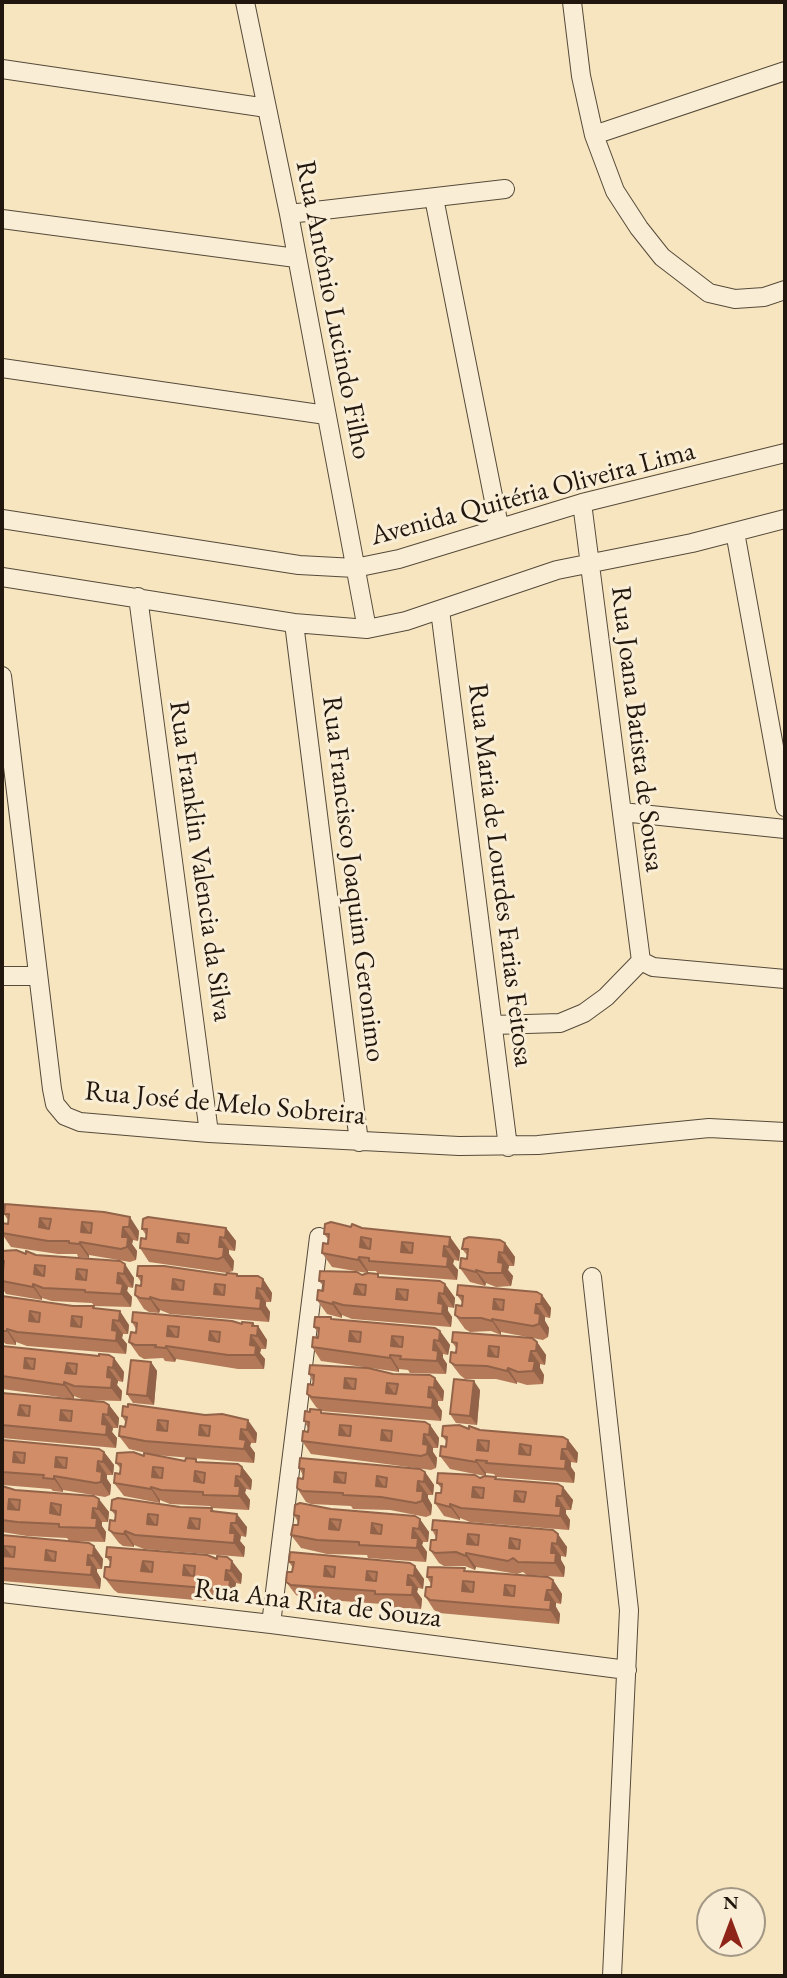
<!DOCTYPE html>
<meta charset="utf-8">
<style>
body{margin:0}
#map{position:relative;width:787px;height:1978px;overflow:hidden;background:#f6e5bf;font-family:"EB Garamond",serif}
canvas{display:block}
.frame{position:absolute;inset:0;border:4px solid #21170e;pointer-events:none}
.north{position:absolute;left:696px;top:1887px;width:70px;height:70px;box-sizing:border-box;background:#f9eed5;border:2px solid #a39885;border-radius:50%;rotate:0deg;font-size:19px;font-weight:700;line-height:28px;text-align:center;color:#21170e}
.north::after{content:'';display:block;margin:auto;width:24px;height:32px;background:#8f2418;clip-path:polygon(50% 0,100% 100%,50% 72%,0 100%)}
</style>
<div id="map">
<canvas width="787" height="1978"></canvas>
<div class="frame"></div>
<div class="north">N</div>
</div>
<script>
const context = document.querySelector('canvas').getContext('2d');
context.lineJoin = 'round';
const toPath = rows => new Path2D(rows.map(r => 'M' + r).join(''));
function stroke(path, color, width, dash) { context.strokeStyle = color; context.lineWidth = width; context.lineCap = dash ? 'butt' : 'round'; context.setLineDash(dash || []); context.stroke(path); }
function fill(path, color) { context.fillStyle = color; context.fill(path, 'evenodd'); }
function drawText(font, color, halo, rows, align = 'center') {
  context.font = font + ' "EB Garamond",serif'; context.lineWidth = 6; context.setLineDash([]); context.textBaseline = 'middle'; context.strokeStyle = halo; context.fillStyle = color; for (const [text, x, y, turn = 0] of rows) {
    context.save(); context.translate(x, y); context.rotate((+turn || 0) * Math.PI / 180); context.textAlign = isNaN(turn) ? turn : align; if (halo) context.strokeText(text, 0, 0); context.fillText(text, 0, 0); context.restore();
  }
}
const minor = toPath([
 [245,2,289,214,367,629],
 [572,2,581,76,594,135,615,191,639,228,662,257,709,293,735,299,764,297,785,290],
 [2,69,267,108],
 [594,135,785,71],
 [434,198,499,526],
 [289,214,505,189],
 [2,219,296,258],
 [2,368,326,415],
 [582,503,641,961],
 [2,519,299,565,355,568,399,559,582,503,785,453],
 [735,532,785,807],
 [2,577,294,623,367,629,406,621,557,570,692,543,785,519],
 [138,597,209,1133],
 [440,610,508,1147],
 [294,623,359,1142],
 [2,676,52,1089,55,1104,65,1116,80,1122,209,1133,459,1146,538,1145,709,1128,785,1132],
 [622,812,785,829],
 [641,961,653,967,785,979],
 [2,976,38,976],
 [493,1025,560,1023,584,1013,606,997,641,961],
 [592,1277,629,1610,612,1976],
 [2,1593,271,1624,627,1670],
 [271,1624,319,1237]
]);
stroke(minor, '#564a3a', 20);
stroke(minor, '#f9eed5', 18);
fill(toPath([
 [104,1212,139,1231,138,1241,133,1240,132,1244,137,1251,136,1260,130,1262,89,1255,89,1258,78,1257,77,1254,58,1254,11,1247,2,1234,8,1224,8,1220,4,1214],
 [351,1227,450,1237,460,1251,459,1261,454,1260,453,1264,458,1270,457,1280,378,1274,376,1271,368,1271,368,1273,380,1277,445,1284,455,1298,454,1308,448,1307,448,1311,452,1317,451,1327,352,1319,342,1315,342,1318,327,1314,317,1300,323,1291,324,1287,319,1281,362,1275,367,1273,332,1267,322,1253,328,1244,329,1240,324,1234],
 [226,1228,236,1241,235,1251,229,1250,229,1254,234,1261,233,1271,227,1273,149,1262,140,1248,146,1239,146,1235,142,1229],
 [505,1243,515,1257,514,1266,509,1266,508,1270,513,1276,511,1286,496,1287,486,1283,485,1286,470,1282,460,1268,467,1259,467,1255,462,1249],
 [2,1251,36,1255,120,1261,134,1278,133,1288,128,1287,127,1291,132,1297,131,1307,94,1306,92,1303,52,1301,42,1298,42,1300,6,1294,2,1288,2,1271,3,1271,3,1267,2,1265],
 [226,1275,263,1279,272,1293,271,1302,266,1302,266,1306,270,1312,269,1322,170,1314,160,1310,159,1313,149,1312,144,1309,135,1295,141,1286,141,1282,137,1276],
 [457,1295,542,1295,551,1308,550,1318,545,1317,545,1321,549,1328,548,1337,543,1340,501,1332,501,1335,491,1331,470,1332,465,1329,455,1315,462,1306,462,1302],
 [2,1296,96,1309,129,1325,128,1334,123,1334,122,1338,127,1344,126,1354,27,1346,16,1342,16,1345,6,1344,2,1341],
 [333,1320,440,1331,450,1345,448,1355,443,1354,443,1358,447,1364,446,1374,410,1373,408,1370,399,1369,399,1372,321,1361,312,1347,318,1338,319,1334,314,1327],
 [132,1322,242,1324,253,1323,255,1326,258,1326,267,1340,266,1349,261,1349,260,1353,265,1359,264,1369,238,1369,176,1359,175,1362,165,1361,163,1358,144,1359,139,1356,129,1342,136,1333,136,1329],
 [452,1342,537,1342,546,1355,545,1365,540,1364,540,1368,544,1375,543,1384,527,1385,517,1382,517,1384,496,1379,465,1379,460,1375,450,1362,456,1353,457,1349],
 [2,1346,114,1358,124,1372,123,1382,118,1381,117,1385,122,1391,121,1401,84,1400,74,1396,74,1399,2,1389],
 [151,1362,157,1371,154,1405,133,1403,127,1394],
 [309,1374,393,1374,435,1378,444,1391,443,1401,438,1401,438,1405,442,1411,441,1421,321,1411,316,1407,307,1394,313,1385,313,1381],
 [480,1390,477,1425,456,1423,450,1414],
 [2,1393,109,1405,119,1418,118,1428,113,1428,112,1432,117,1438,116,1448,2,1438],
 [323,1413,430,1425,439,1438,438,1448,433,1448,433,1452,437,1458,436,1468,431,1470,311,1454,302,1441,308,1432,308,1428,304,1421],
 [205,1415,257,1433,256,1443,251,1443,250,1446,255,1453,254,1463,155,1455,129,1449,119,1436,125,1427,126,1423,122,1416],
 [469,1429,568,1440,578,1453,577,1463,571,1462,571,1467,575,1473,574,1483,496,1477,494,1474,486,1473,486,1476,498,1480,558,1484,573,1500,571,1510,566,1510,566,1514,570,1520,569,1530,470,1522,460,1518,460,1520,444,1516,435,1503,441,1493,442,1489,437,1483,480,1478,485,1476,450,1469,440,1456,446,1447,447,1442,442,1436],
 [2,1440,104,1452,114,1465,113,1475,107,1475,107,1479,111,1485,110,1495,105,1497,63,1490,63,1492,53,1491,51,1489,2,1485],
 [144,1456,242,1467,252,1480,251,1490,246,1489,245,1493,250,1500,249,1510,212,1508,210,1506,170,1504,160,1500,160,1503,124,1496,114,1483,120,1474,121,1469,116,1463],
 [299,1468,425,1472,434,1485,433,1495,428,1495,428,1498,432,1505,431,1515,426,1517,390,1510,353,1509,351,1506,311,1504,306,1502,297,1488,303,1479,303,1475],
 [2,1486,15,1490,94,1496,109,1512,108,1522,102,1522,102,1526,106,1532,105,1542,69,1541,67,1538,27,1536,2,1532],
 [180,1507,212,1508,214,1511,247,1527,246,1537,241,1536,240,1541,245,1547,244,1557,144,1549,134,1545,134,1547,123,1546,119,1543,109,1530,115,1521,116,1516,111,1510],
 [331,1509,415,1516,429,1532,428,1542,423,1542,422,1545,427,1552,426,1562,368,1558,367,1555,327,1554,301,1548,291,1535,298,1525,298,1522,294,1515],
 [432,1530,553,1530,567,1547,566,1557,561,1556,561,1560,565,1567,564,1577,527,1575,523,1572,517,1574,476,1567,475,1570,465,1566,444,1566,439,1563,430,1550,436,1540,436,1537],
 [2,1535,89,1543,103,1559,102,1569,97,1569,97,1572,101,1579,100,1589,2,1581],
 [207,1555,242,1574,241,1584,236,1583,235,1588,240,1594,239,1604,118,1593,114,1590,104,1577,110,1567,111,1563,106,1557],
 [289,1562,410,1563,424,1579,423,1589,418,1588,417,1592,422,1599,421,1609,384,1607,382,1604,301,1598,296,1595,286,1582,292,1572,293,1568],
 [467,1571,553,1580,562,1594,561,1604,556,1603,556,1607,560,1614,559,1624,439,1613,434,1610,425,1596,431,1587,431,1584,427,1577]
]), '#b47959');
fill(toPath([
 [130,1217,139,1231,138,1241,129,1227],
 [40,1218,50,1231,39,1227],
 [82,1222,91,1236,81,1232],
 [123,1227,133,1240,132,1244,137,1251,136,1260,127,1247,122,1237],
 [226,1228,236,1241,235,1251,225,1238],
 [178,1233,188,1246,187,1256,177,1242],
 [220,1237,229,1250,229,1254,234,1261,233,1271,223,1257,219,1247],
 [361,1237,370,1251,360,1247],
 [450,1237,460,1251,459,1261,449,1247],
 [80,1242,89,1255,89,1258,79,1244],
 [402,1242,412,1255,411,1265,401,1252],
 [505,1243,515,1257,514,1266,504,1253],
 [444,1246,454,1260,453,1264,458,1270,457,1280,447,1267,443,1256],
 [499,1252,509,1266,508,1270,513,1276,511,1286,502,1273,498,1262],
 [359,1257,368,1271,368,1273,358,1260],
 [125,1264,134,1278,133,1288,124,1274],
 [35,1265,45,1278,34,1274],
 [77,1269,86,1282,76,1279],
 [476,1270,486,1283,485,1286,476,1272],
 [118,1273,128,1287,127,1291,132,1297,131,1307,121,1294,117,1283],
 [173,1279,183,1293,182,1303,172,1289],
 [263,1279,272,1293,271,1302,262,1289],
 [33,1284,42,1298,42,1300,33,1287],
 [215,1284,224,1297,214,1294],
 [356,1284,365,1298,364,1308,354,1294],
 [445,1284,455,1298,454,1308,444,1294],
 [257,1288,266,1302,266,1306,270,1312,269,1322,260,1309,256,1298],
 [397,1289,407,1302,396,1299],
 [439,1293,448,1307,448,1311,452,1317,451,1327,442,1314,438,1303],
 [542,1295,551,1308,550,1318,541,1304],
 [150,1297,160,1310,159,1313,150,1299],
 [494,1299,503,1313,493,1309],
 [333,1302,342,1315,342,1318,332,1304],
 [536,1304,545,1317,545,1321,549,1328,548,1337,539,1324,535,1313],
 [30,1311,39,1325,38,1335,29,1321],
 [120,1311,129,1325,128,1334,119,1321],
 [72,1316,81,1329,71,1326],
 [492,1319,501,1332,501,1335,492,1321],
 [113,1320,123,1334,122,1338,127,1344,126,1354,116,1341,112,1330],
 [253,1323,257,1329,258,1326,267,1340,266,1349,257,1336,252,1326],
 [168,1326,178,1340,167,1336],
 [7,1329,16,1342,16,1345,7,1331],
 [210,1331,219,1344,209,1340],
 [350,1331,360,1345,359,1355,349,1341],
 [440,1331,450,1345,448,1355,439,1341],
 [251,1335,261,1349,260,1353,265,1359,264,1369,255,1355,250,1345],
 [392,1336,402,1349,391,1346],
 [434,1340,443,1354,443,1358,447,1364,446,1374,437,1361,433,1350],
 [537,1342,546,1355,545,1365,536,1351],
 [166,1346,176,1359,175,1362,166,1348],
 [489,1346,498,1360,497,1369,488,1356],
 [531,1351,540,1364,540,1368,544,1375,543,1384,533,1371,529,1361],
 [390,1355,399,1369,399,1372,390,1358],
 [25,1358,34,1372,33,1382,24,1368],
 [114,1358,124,1372,123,1382,113,1368],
 [151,1362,157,1371,154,1405,147,1396],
 [67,1363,76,1376,65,1373],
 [108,1367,118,1381,117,1385,122,1391,121,1401,111,1388,107,1377],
 [508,1368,517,1382,517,1384,507,1371],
 [345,1378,355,1392,354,1402,344,1388],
 [435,1378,444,1391,443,1401,434,1388],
 [474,1381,480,1390,477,1425,470,1416],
 [64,1382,74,1396,74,1399,64,1385],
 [387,1383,396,1396,386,1393],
 [429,1387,438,1401,438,1405,442,1411,441,1421,432,1408,428,1397],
 [20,1405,29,1419,28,1429,18,1415],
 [109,1405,119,1418,118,1428,108,1415],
 [61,1410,71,1423,60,1420],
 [103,1414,113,1428,112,1432,117,1438,116,1448,106,1435,102,1424],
 [158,1420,168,1434,166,1444,157,1430],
 [248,1420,257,1433,256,1443,247,1430],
 [200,1425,209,1438,199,1435],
 [340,1425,350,1439,339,1435],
 [430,1425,439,1438,438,1448,429,1435],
 [241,1429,251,1443,250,1446,255,1453,254,1463,244,1449,240,1439],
 [382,1430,391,1443,390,1453,381,1440],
 [424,1434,433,1448,433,1452,437,1458,436,1468,427,1454,423,1444],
 [478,1440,488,1453,477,1450],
 [568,1440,578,1453,577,1463,567,1449],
 [520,1444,530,1458,529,1468,519,1454],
 [562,1449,571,1462,571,1467,575,1473,574,1483,565,1469,561,1459],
 [14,1452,24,1466,13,1462],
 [104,1452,114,1465,113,1475,103,1462],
 [56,1457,66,1470,55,1467],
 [476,1460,486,1473,486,1476,476,1462],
 [98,1461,107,1475,107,1479,111,1485,110,1495,101,1482,97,1471],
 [153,1467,162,1481,152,1477],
 [242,1467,252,1480,251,1490,241,1477],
 [195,1471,204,1485,194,1481],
 [335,1472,345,1485,334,1482],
 [425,1472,434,1485,433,1495,424,1482],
 [54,1476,63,1490,63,1492,54,1479],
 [236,1476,246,1489,245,1493,250,1500,249,1510,239,1496,235,1486],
 [377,1476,386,1490,376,1486],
 [418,1481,428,1495,428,1498,432,1505,431,1515,422,1501,417,1491],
 [151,1487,160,1500,160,1503,151,1489],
 [473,1487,483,1500,482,1510,472,1497],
 [563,1487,573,1500,571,1510,562,1496],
 [515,1491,525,1505,514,1501],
 [557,1496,566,1510,566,1514,570,1520,569,1530,560,1516,556,1506],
 [9,1499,19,1513,8,1509],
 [99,1499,109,1512,108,1522,98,1509],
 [51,1503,61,1517,50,1513],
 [450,1504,460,1518,460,1520,450,1507],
 [93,1508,102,1522,102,1526,106,1532,105,1542,96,1528,92,1518],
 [148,1514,157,1527,156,1537,147,1524],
 [237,1514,247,1527,246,1537,236,1523],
 [190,1518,199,1532,188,1528],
 [330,1519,340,1532,339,1542,329,1529],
 [420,1519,429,1532,428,1542,419,1529],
 [231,1523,241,1536,240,1541,245,1547,244,1557,234,1543,230,1533],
 [372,1523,381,1537,380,1547,371,1533],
 [413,1528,423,1542,422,1545,427,1552,426,1562,417,1548,412,1538],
 [125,1531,134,1545,134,1547,124,1534],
 [468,1534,478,1547,467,1544],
 [558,1534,567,1547,566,1557,557,1544],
 [510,1538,519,1552,509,1548],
 [552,1543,561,1556,561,1560,565,1567,564,1577,555,1563,551,1553],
 [4,1546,14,1559,13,1569,3,1556],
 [94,1546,103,1559,102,1569,93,1556],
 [46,1550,55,1564,45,1560],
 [466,1553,476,1567,475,1570,466,1556],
 [88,1555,97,1569,97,1572,101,1579,100,1589,91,1575,87,1565],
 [143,1561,152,1574,151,1584,141,1571],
 [232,1561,242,1574,241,1584,231,1571],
 [184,1565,194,1579,183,1575],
 [325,1566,335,1580,333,1589,324,1576],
 [415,1566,424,1579,423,1589,414,1576],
 [226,1570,236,1583,235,1588,240,1594,239,1604,229,1590,225,1580],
 [367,1571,376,1584,366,1580],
 [408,1575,418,1588,417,1592,422,1599,421,1609,412,1595,407,1585],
 [553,1580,562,1594,561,1604,552,1590],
 [463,1581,473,1594,472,1604,462,1591],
 [505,1585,514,1599,504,1595],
 [547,1590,556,1603,556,1607,560,1614,559,1624,550,1610,545,1600]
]), '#926349');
const building = toPath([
 [5,1204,104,1212,130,1217,129,1227,123,1227,122,1237,128,1237,127,1247,121,1249,80,1242,79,1244,69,1243,69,1241,48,1241,2,1233,2,1223,8,1224,9,1214,4,1214,5,1204],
 [40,1218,51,1219,49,1229,39,1227,40,1218],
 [82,1222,92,1223,91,1233,81,1232,82,1222],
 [148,1217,226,1228,225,1238,220,1237,219,1247,224,1247,223,1257,218,1259,140,1248,141,1238,146,1239,147,1229,142,1229,143,1219,148,1217],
 [178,1233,189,1234,188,1243,177,1242,178,1233],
 [331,1222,351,1227,352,1224,362,1228,450,1237,449,1247,444,1246,443,1256,448,1257,447,1267,369,1261,369,1258,359,1257,358,1260,322,1253,323,1243,328,1244,329,1234,324,1234,325,1224,331,1222],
 [361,1237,371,1239,370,1249,360,1247,361,1237],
 [402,1242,413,1243,412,1253,401,1252,402,1242],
 [469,1237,500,1240,505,1243,504,1253,499,1252,498,1262,503,1263,502,1273,486,1273,476,1270,476,1272,460,1268,461,1258,467,1259,468,1249,462,1249,464,1239,469,1237],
 [16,1250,26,1254,26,1251,36,1255,120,1261,125,1264,124,1274,118,1273,117,1283,123,1284,121,1294,85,1292,85,1290,43,1288,33,1284,33,1287,2,1281,2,1271,3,1271,4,1261,2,1261,2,1251,16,1250],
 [35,1265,45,1266,44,1276,34,1274,35,1265],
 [77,1269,87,1270,86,1280,76,1279,77,1269],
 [138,1266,164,1266,226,1275,227,1273,237,1274,237,1276,258,1276,263,1279,262,1289,257,1288,256,1298,261,1299,260,1309,160,1300,150,1297,150,1299,140,1298,135,1295,136,1285,141,1286,142,1276,137,1276,138,1266],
 [173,1279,184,1281,183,1290,172,1289,173,1279],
 [215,1284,225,1285,224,1295,214,1294,215,1284],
 [320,1271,357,1272,362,1275,368,1273,378,1274,378,1277,440,1281,445,1284,444,1294,439,1293,438,1303,443,1304,442,1314,343,1305,333,1302,332,1304,317,1300,318,1290,323,1291,324,1281,319,1281,320,1271],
 [356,1284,366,1285,365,1295,354,1294,356,1284],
 [397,1289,408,1290,407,1300,396,1299,397,1289],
 [458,1285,537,1292,542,1295,541,1304,536,1304,535,1313,540,1314,539,1324,533,1326,492,1319,492,1321,481,1318,460,1318,455,1315,456,1305,462,1306,463,1296,457,1295,458,1285],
 [494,1299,504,1300,503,1310,493,1309,494,1299],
 [2,1296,73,1306,94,1306,93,1308,120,1311,119,1321,113,1320,112,1330,117,1331,116,1341,17,1332,7,1329,7,1331,2,1331,2,1296],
 [30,1311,40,1313,39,1322,29,1321,30,1311],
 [72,1316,82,1317,81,1327,71,1326,72,1316],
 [133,1312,232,1321,242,1324,242,1322,253,1323,252,1326,258,1326,257,1336,251,1335,250,1345,256,1346,255,1355,228,1355,166,1346,166,1348,155,1347,156,1345,135,1345,129,1342,131,1332,136,1333,137,1323,132,1322,133,1312],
 [168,1326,179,1327,178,1337,167,1336,168,1326],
 [210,1331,220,1332,219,1342,209,1340,210,1331],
 [315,1317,331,1317,331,1319,435,1328,440,1331,439,1341,434,1340,433,1350,438,1351,437,1361,400,1359,401,1356,390,1355,390,1358,312,1347,313,1337,318,1338,319,1328,314,1327,315,1317],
 [350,1331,361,1332,360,1342,349,1341,350,1331],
 [392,1336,403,1337,402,1347,391,1346,392,1336],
 [453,1332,532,1338,537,1342,536,1351,531,1351,529,1361,535,1361,533,1371,518,1372,508,1368,507,1371,487,1366,455,1365,450,1362,451,1352,456,1353,457,1343,452,1342,453,1332],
 [489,1346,499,1347,498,1357,488,1356,489,1346],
 [2,1346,99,1356,99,1354,109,1355,114,1358,113,1368,108,1367,107,1377,112,1378,111,1388,74,1386,64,1382,64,1385,2,1376,2,1346],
 [25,1358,35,1359,34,1369,24,1368,25,1358],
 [67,1363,77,1364,76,1374,65,1373,67,1363],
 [131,1360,151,1362,147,1396,127,1394,131,1360],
 [310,1365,368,1368,393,1374,430,1375,435,1378,434,1388,429,1387,428,1397,433,1398,432,1408,312,1397,307,1394,308,1384,313,1385,314,1375,309,1374,310,1365],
 [345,1378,356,1379,355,1389,344,1388,345,1378],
 [387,1383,398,1384,396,1394,386,1393,387,1383],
 [454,1379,474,1381,470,1416,450,1414,454,1379],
 [2,1393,104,1402,109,1405,108,1415,103,1414,102,1424,107,1425,106,1435,2,1425,2,1393],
 [20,1405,30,1406,29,1416,18,1415,20,1405],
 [61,1410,72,1411,71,1421,60,1420,61,1410],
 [128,1404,205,1415,222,1414,248,1420,247,1430,241,1429,240,1439,246,1440,244,1449,145,1441,119,1436,120,1426,125,1427,127,1417,122,1416,123,1406,128,1407,128,1404],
 [158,1420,168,1421,167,1431,157,1430,158,1420],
 [200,1425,210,1426,209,1436,199,1435,200,1425],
 [310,1409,321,1410,321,1413,425,1422,430,1425,429,1435,424,1434,423,1444,428,1445,427,1454,421,1456,302,1441,303,1431,308,1432,309,1422,304,1421,305,1411,310,1412,310,1409],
 [340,1425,351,1426,350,1436,339,1435,340,1425],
 [382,1430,392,1431,391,1441,381,1440,382,1430],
 [459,1425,469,1429,469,1426,480,1430,563,1437,568,1440,567,1449,562,1449,561,1459,566,1459,565,1469,486,1463,487,1461,476,1460,476,1462,440,1456,441,1446,446,1447,447,1437,442,1436,443,1426,459,1425],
 [478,1440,489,1441,488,1451,477,1450,478,1440],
 [520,1444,531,1446,530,1455,519,1454,520,1444],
 [2,1440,99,1449,104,1452,103,1462,98,1461,97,1471,102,1472,101,1482,96,1483,54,1476,54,1479,43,1478,44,1475,2,1472,2,1440],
 [14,1452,25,1453,24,1463,13,1462,14,1452],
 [56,1457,67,1458,66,1468,55,1467,56,1457],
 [133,1452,144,1456,144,1453,185,1461,186,1458,196,1459,196,1462,238,1464,242,1467,241,1477,236,1476,235,1486,240,1486,239,1496,203,1495,203,1492,161,1490,151,1487,151,1489,114,1483,115,1473,120,1474,121,1464,116,1463,117,1453,133,1452],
 [153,1467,163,1468,162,1478,152,1477,153,1467],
 [195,1471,205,1473,204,1483,194,1481,195,1471],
 [300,1458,420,1469,425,1472,424,1482,418,1481,417,1491,423,1491,422,1501,416,1503,381,1497,343,1495,343,1493,302,1491,297,1488,298,1478,303,1479,304,1469,299,1468,300,1458],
 [335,1472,346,1473,345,1483,334,1482,335,1472],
 [377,1476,387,1478,386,1487,376,1486,377,1476],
 [438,1473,475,1475,480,1478,485,1476,496,1477,495,1479,558,1484,563,1487,562,1496,557,1496,556,1506,561,1506,560,1516,461,1508,450,1504,450,1507,435,1503,436,1493,441,1493,442,1484,437,1483,438,1473],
 [473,1487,484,1488,483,1498,472,1497,473,1487],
 [515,1491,526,1492,524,1502,514,1501,515,1491],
 [2,1486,15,1490,94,1496,99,1499,98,1509,93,1508,92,1518,97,1518,96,1528,59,1527,59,1524,17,1522,2,1520,2,1486],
 [9,1499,20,1500,19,1510,8,1509,9,1499],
 [51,1503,61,1505,60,1515,50,1513,51,1503],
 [118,1498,180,1507,212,1508,211,1511,237,1514,236,1523,231,1523,230,1533,235,1533,234,1543,135,1535,125,1531,124,1534,114,1533,109,1530,110,1520,115,1521,116,1511,111,1510,112,1500,118,1498],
 [148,1514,158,1515,157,1525,147,1524,148,1514],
 [190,1518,200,1519,199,1529,188,1528,190,1518],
 [300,1503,331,1509,415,1516,420,1519,419,1529,413,1528,412,1538,418,1538,417,1548,359,1545,359,1542,317,1540,291,1535,293,1525,298,1525,299,1516,294,1515,295,1505,300,1503],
 [330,1519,341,1520,339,1530,329,1529,330,1519],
 [372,1523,382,1525,381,1534,371,1533,372,1523],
 [433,1520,553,1530,558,1534,557,1544,552,1543,551,1553,556,1553,555,1563,518,1562,513,1558,508,1561,466,1553,466,1556,456,1552,435,1553,430,1550,431,1540,436,1540,437,1530,432,1530,433,1520],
 [468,1534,479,1535,478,1545,467,1544,468,1534],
 [510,1538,520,1540,519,1549,509,1548,510,1538],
 [2,1535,89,1543,94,1546,93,1556,88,1555,87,1565,92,1565,91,1575,2,1568,2,1535],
 [4,1546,15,1547,14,1557,3,1556,4,1546],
 [46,1550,56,1552,55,1561,45,1560,46,1550],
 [107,1547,207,1555,217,1559,217,1556,227,1557,232,1561,231,1571,226,1570,225,1580,230,1580,229,1590,109,1580,104,1577,105,1567,110,1567,111,1557,106,1557,107,1547],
 [143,1561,153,1562,152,1572,141,1571,143,1561],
 [184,1565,195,1566,194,1576,183,1575,184,1565],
 [290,1552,410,1563,415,1566,414,1576,408,1575,407,1585,413,1585,412,1595,375,1594,375,1591,291,1585,286,1582,287,1572,292,1572,294,1562,289,1562,290,1552],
 [325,1566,335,1567,334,1577,324,1576,325,1566],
 [367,1571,377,1572,376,1581,366,1580,367,1571],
 [428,1567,465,1568,464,1571,548,1577,553,1580,552,1590,547,1590,545,1600,551,1600,550,1610,430,1600,425,1596,426,1587,431,1587,432,1577,427,1577,428,1567],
 [463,1581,474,1582,473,1592,462,1591,463,1581],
 [505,1585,515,1586,514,1596,504,1595,505,1585]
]);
fill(building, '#d18d68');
stroke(building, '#926349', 2);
drawText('28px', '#21170e', '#f9eed5', [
 ["Rua Antônio Lucindo Filho",333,310,79],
 ["Avenida Quitéria Oliveira Lima",533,494,-15],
 ["Rua Joana Batista de Sousa",637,729,83],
 ["Rua Franklin Valencia da Silva",200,861,82],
 ["Rua Maria de Lourdes Farias Feitosa",500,875,83],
 ["Rua Francisco Joaquim Geronimo",353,879,83],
 ["Rua José de Melo Sobreira",225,1104,5],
 ["Rua Ana Rita de Souza",318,1604,7]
]);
</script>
